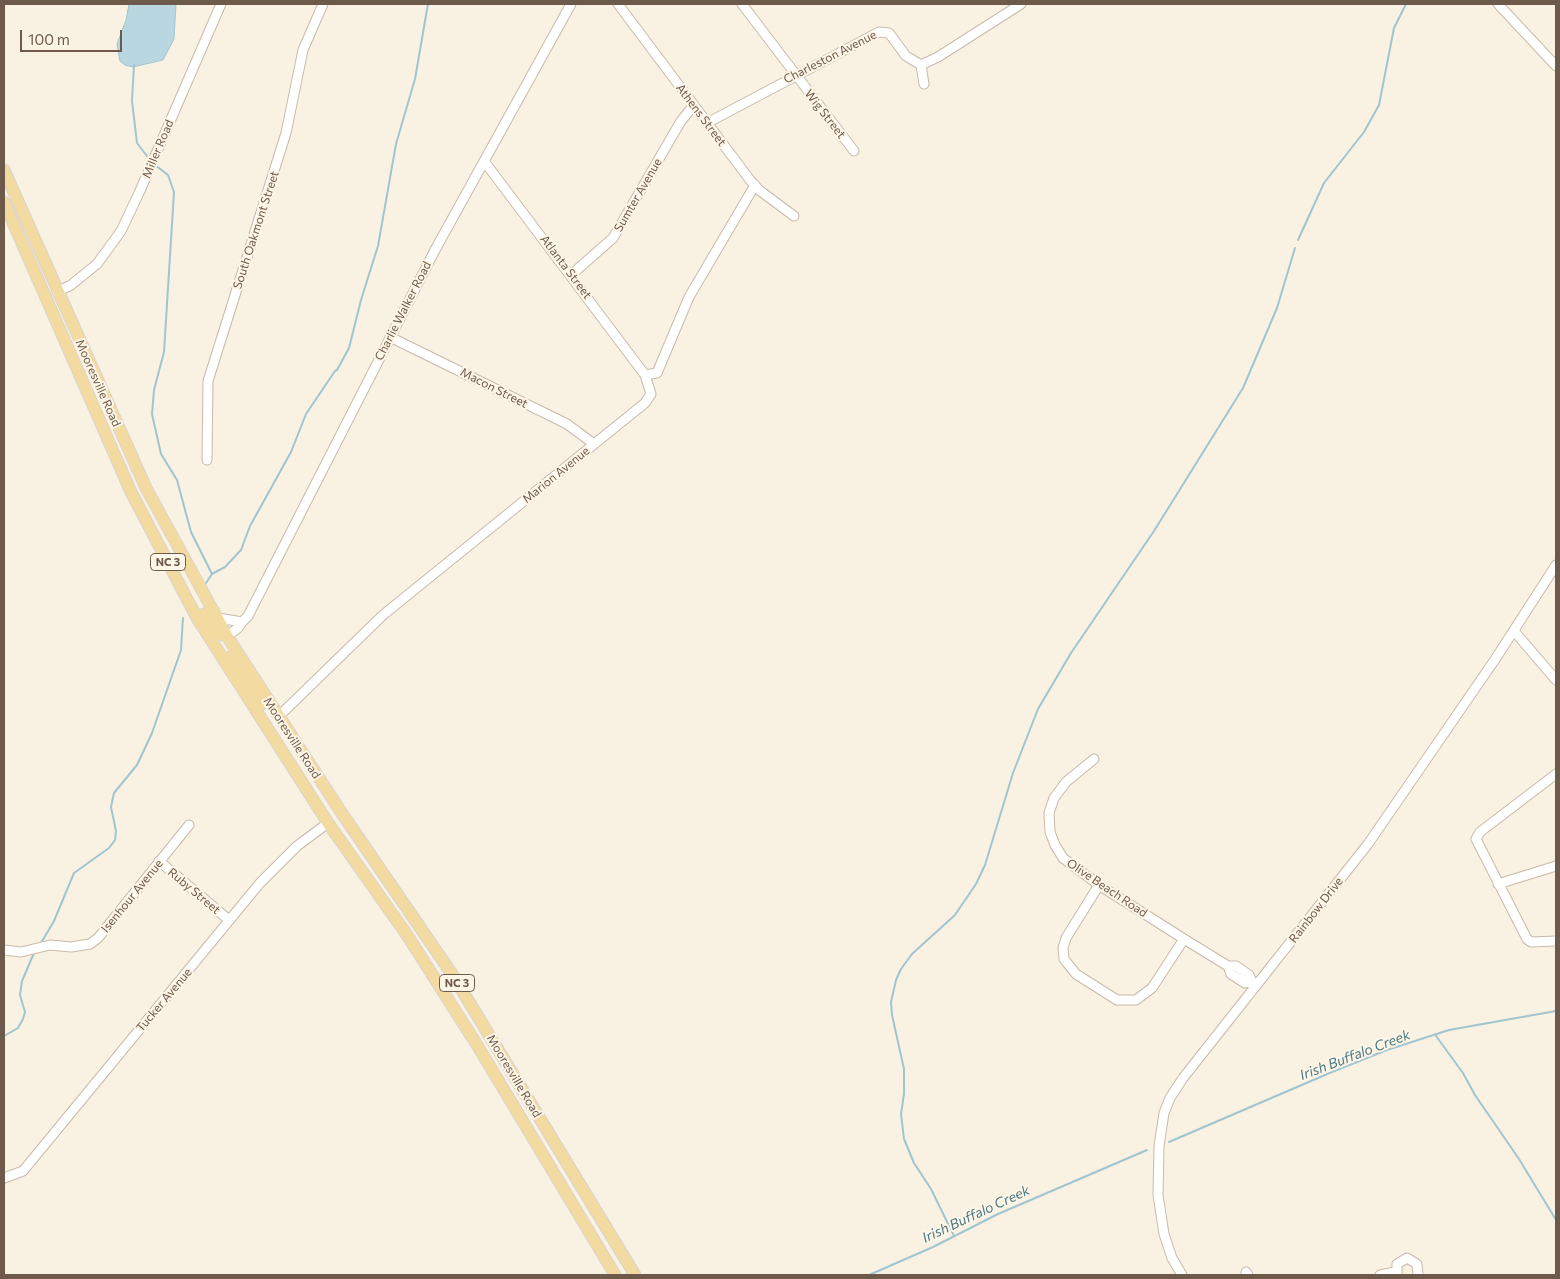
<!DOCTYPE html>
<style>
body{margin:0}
#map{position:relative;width:1560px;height:1279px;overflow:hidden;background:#f9f2e2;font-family:Commissioner,sans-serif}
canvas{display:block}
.frame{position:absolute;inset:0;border:5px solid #6e5a4b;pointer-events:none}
.scale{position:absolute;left:20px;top:30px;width:102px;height:22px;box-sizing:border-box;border:2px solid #6e5a4b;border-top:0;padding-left:6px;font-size:15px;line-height:18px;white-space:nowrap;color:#6e5a4b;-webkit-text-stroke:4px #fdf6e7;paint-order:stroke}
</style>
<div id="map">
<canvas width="1560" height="1279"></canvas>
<div class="frame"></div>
<div class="scale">100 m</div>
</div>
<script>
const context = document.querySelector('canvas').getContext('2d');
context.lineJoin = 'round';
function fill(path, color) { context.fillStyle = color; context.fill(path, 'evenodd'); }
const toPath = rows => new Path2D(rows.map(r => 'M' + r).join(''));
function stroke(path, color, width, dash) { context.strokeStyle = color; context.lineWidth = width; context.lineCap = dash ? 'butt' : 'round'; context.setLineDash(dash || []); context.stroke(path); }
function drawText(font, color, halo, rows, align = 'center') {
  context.font = font + ' Commissioner,sans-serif'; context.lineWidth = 4; context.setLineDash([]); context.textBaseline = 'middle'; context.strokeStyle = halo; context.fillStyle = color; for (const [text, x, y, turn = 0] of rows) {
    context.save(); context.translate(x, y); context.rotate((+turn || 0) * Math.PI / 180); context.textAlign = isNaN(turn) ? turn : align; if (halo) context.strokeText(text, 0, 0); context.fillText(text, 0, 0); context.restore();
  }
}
const water = toPath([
 [129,4,176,4,174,39,163,60,133,67,125,65,120,61,117,44,126,20,129,4]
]);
fill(water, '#b9d7e0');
stroke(water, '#a0c5d1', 1);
stroke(toPath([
 [134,65,132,101,137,143,150,160],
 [155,165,168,175,174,192,164,352,154,390,152,414,161,454,177,480,191,532,212,574],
 [1298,240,1324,183,1364,132,1379,105,1394,28,1406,4],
 [206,583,212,574,225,567,241,550,250,526,291,452,306,414,335,371,337,370,349,348,361,300,378,246,396,144,415,79,428,4],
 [41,943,54,921,74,873,109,848,115,840,116,831,111,807,114,793,137,765,152,733,181,650,183,618],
 [4,1036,18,1028,23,1019,25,1012,20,995,22,981,34,953],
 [1436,1036,1463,1073,1475,1095,1519,1159,1556,1220],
 [1169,1142,1332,1072,1387,1050,1449,1030,1556,1011],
 [954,1236,931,1189,914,1163,904,1139,901,1114,904,1094,904,1069,892,1015,891,1002,896,980,901,969,912,954,955,915,976,884,985,865,1013,773,1038,709,1071,653,1154,531,1243,388,1277,308,1295,248],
 [869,1275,933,1247,998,1214,1147,1150]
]), '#a0c5d1', 2);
const minor = toPath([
 [618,4,750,180,759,190,794,216],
 [742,4,854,151],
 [1498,4,1556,66],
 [921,65,924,84],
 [707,123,879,32,889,33,906,56,921,65,938,57,1021,4],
 [484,161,645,375],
 [571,275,613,238,681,121,694,105],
 [57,292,71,285,97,264,121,231,139,193,221,4],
 [390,337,567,424,594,444],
 [207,460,208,381,286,133,303,50,323,4],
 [218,618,242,622,248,616,435,250,571,4],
 [1514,631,1556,680],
 [227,636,238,628,242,622],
 [278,717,383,615,645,403,651,394,645,375,657,373,689,297,755,185],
 [1094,759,1066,782,1054,798,1049,813,1050,832,1055,845,1063,858,1099,885,1184,939,1228,966,1236,966,1249,975,1252,982,1257,985],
 [1556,774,1480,832,1476,839,1527,939,1531,942,1556,941],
 [159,861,229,920],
 [1498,884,1556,866],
 [1099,885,1066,938,1063,948,1064,959,1076,974,1117,1000,1136,1000,1152,988,1184,939],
 [4,950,21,952,50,945,71,947,90,944,98,938,189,825],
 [1228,966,1231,974,1245,983,1252,982],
 [4,1178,23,1171,260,883,297,846,328,823],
 [1246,1272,1248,1275],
 [1182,1275,1172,1258,1164,1234,1158,1195,1159,1146,1164,1113,1170,1098,1183,1078,1368,844,1496,658,1556,565],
 [1380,1275,1395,1272],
 [1397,1275,1397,1264,1407,1258,1417,1264,1418,1275]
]);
const major = toPath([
 [4,170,146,488,227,636,341,812,452,974,635,1275],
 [4,202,131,492,197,618,328,823,407,935,477,1045,615,1275],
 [204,614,217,633,227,636],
 [230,657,261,704]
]);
stroke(minor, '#c8baaa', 11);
stroke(major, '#d9d4d0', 13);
stroke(minor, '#fff', 9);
stroke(major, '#f2daa0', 11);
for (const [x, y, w] of [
 [168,562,35],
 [457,983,35]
]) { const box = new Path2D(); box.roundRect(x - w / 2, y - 8.5, w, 17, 4); context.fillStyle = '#fdf6e7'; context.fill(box); stroke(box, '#6e5a4b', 1); }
drawText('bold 11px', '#6e5a4b', null, [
 ["NC 3",168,562],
 ["NC 3",457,983]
]);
drawText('12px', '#6e5a4b', '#fdf6e7', [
 ["Charleston Avenue",830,57,-27],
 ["Wig Street",825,114,52],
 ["Athens Street",701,115,53],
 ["Miller Road",158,149,-67],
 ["Sumter Avenue",638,195,-60],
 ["South Oakmont Street",256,230,-72],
 ["Atlanta Street",566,267,53],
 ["Charlie Walker Road",403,311,-63],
 ["Mooresville Road",98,383,66],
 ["Macon Street",494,388,27],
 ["Marion Avenue",556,475,-39],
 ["Mooresville Road",292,738,57],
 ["Olive Beach Road",1107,888,34],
 ["Ruby Street",194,891,40],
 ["Isenhour Avenue",132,896,-51],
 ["Rainbow Drive",1316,910,-52],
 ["Tucker Avenue",164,1000,-50],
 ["Mooresville Road",514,1076,59]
]);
drawText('italic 14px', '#4b7885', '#fdf6e7', [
 ["Irish Buffalo Creek",1355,1055,-21],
 ["Irish Buffalo Creek",976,1214,-25]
]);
</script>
